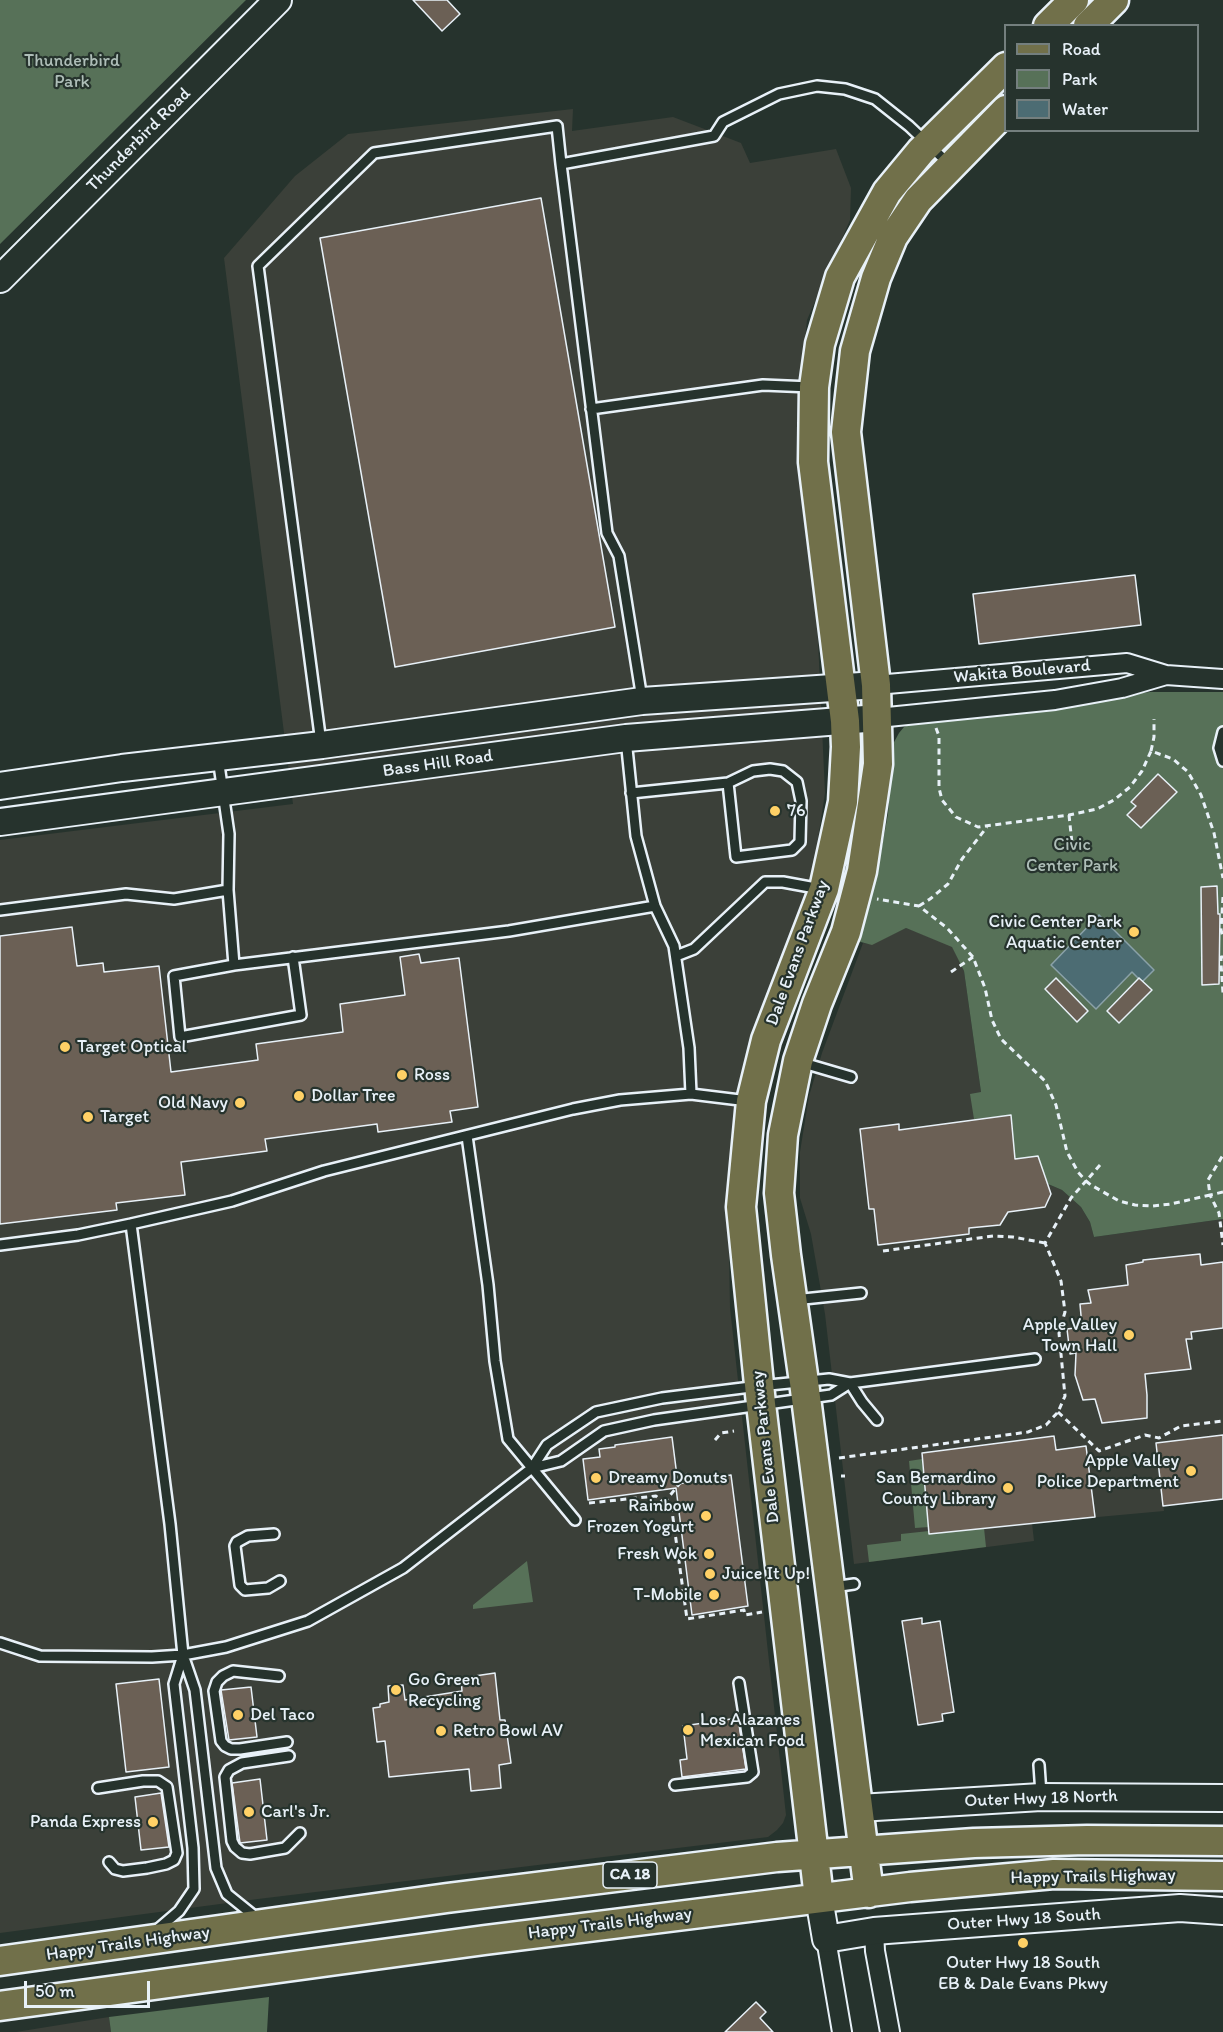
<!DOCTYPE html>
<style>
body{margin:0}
#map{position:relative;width:1223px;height:2032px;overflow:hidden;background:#26332d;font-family:Itim,sans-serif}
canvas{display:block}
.legend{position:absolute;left:1004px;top:24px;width:195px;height:108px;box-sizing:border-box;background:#26332d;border:2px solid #747f7e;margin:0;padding:8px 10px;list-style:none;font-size:18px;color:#e8f1f8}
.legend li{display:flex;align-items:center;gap:12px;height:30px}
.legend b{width:30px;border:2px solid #747f7e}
.scale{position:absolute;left:24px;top:1981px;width:126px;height:27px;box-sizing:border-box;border:3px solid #e8f1f8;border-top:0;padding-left:8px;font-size:18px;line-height:21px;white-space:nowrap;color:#e8f1f8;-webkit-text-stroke:4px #26332d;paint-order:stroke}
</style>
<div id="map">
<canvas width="1223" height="2032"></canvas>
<ul class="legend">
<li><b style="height:8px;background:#71704a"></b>Road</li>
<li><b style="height:16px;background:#577158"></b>Park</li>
<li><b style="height:16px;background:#4c6c73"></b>Water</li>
</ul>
<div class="scale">50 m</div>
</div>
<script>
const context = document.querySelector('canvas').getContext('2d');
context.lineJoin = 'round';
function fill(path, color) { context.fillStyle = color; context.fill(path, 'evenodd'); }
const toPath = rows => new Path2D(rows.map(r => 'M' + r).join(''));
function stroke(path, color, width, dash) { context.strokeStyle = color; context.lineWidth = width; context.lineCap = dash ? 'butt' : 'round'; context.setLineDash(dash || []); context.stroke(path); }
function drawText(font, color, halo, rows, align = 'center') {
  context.font = font + ' Itim,sans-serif'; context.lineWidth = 4.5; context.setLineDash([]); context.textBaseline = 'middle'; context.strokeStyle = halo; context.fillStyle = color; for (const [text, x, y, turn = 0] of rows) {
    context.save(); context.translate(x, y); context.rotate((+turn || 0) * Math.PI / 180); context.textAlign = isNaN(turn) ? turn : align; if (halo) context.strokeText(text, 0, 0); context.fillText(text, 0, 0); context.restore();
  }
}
fill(toPath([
 [573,109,572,131,673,117,741,143,750,163,836,149,851,188,850,220,807,320,799,402,818,640,825,793,812,878,741,1074,728,1195,730,1308,786,1815,783,1823,777,1830,768,1837,760,1838,258,1899,0,1933,0,840,293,804,224,258,295,176,348,134],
 [906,928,952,946,964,971,981,1092,1012,1115,1015,1159,1038,1156,1048,1184,1062,1190,1081,1207,1090,1222,1094,1237,1223,1219,1223,1435,1156,1443,1164,1511,1032,1523,1034,1541,854,1564,825,1314,811,1234,800,1198,800,1152,809,1096,822,1053,863,943,872,944],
 [109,2017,111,2032,16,2032]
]), '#3b4039');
fill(toPath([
 [0,0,246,0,0,244],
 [1150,692,1223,692,1223,1219,1094,1237,1090,1222,1081,1207,1062,1190,1048,1184,1038,1157,1015,1159,1011,1115,974,1119,970,1094,981,1092,964,971,952,947,906,928,872,945,857,941,876,879,888,814,893,744,899,733,904,727,911,724],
 [922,1459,929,1527,915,1528,909,1461],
 [984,1528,986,1547,869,1562,867,1545,901,1541,901,1534,929,1531,930,1534],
 [527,1561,533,1602,473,1609,473,1605],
 [269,1997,267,2032,111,2032,109,2017]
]), '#577158');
const water = toPath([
 [1099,915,1154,970,1142,982,1132,972,1096,1009,1051,965,1099,915]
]);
fill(water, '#4c6c73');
stroke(water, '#8aa1a8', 1.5);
const building = toPath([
 [413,0,447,0,460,14,442,31,413,0],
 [541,198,615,627,395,667,320,238,541,198],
 [1135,575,1141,625,979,644,973,594,1135,575],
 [1158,774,1177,792,1141,828,1127,815,1136,806,1131,802,1158,774],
 [1217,886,1218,914,1220,914,1219,984,1202,985,1201,887,1217,886],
 [72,927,77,966,103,963,104,972,159,966,171,1072,258,1060,256,1044,343,1032,340,1004,405,995,400,957,419,954,421,963,459,958,478,1107,450,1111,452,1122,378,1132,377,1124,265,1139,267,1151,181,1162,185,1195,116,1203,117,1210,0,1224,0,936,72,927],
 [1056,978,1088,1011,1077,1022,1045,989,1056,978],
 [1139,978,1152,990,1119,1023,1107,1011,1139,978],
 [1011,1115,1015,1159,1038,1156,1051,1194,1045,1207,1008,1212,1000,1225,969,1228,969,1234,878,1245,874,1209,869,1209,860,1129,899,1124,899,1130,1011,1115],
 [1200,1254,1201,1265,1223,1262,1223,1328,1191,1332,1192,1339,1186,1339,1191,1369,1145,1374,1147,1395,1147,1418,1102,1423,1095,1399,1083,1400,1075,1375,1076,1353,1070,1354,1067,1329,1082,1327,1080,1304,1091,1303,1088,1290,1128,1285,1126,1265,1143,1262,1143,1260,1200,1254],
 [1223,1435,1223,1499,1163,1506,1156,1443,1223,1435],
 [1054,1436,1056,1450,1086,1446,1095,1517,929,1534,922,1453,1054,1436],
 [672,1437,678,1484,731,1475,748,1606,692,1615,676,1488,588,1500,583,1459,600,1457,599,1449,615,1447,615,1445,672,1437],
 [922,1618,922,1624,940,1621,954,1712,942,1714,943,1721,918,1725,902,1621,922,1618],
 [495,1673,500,1720,505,1720,511,1763,499,1765,501,1788,471,1791,469,1769,389,1777,385,1741,377,1742,373,1708,380,1707,380,1704,389,1702,388,1686,403,1685,405,1700,462,1691,461,1678,495,1673],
 [159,1679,169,1767,126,1772,116,1684,159,1679],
 [251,1687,257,1737,229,1740,221,1690,251,1687],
 [738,1718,746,1769,682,1777,680,1760,687,1759,683,1726,738,1718],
 [260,1779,267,1840,240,1843,232,1783,260,1779],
 [161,1793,169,1847,141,1850,135,1797,161,1793],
 [756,2002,766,2012,760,2018,773,2032,725,2032,756,2002]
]);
fill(building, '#6b6055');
stroke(building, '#e8f1f8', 1.5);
const lane = toPath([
 [591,409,763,385,811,387],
 [642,699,619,556,607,533,561,164,714,136,723,122,779,94,817,86,845,89,875,99,909,126,948,163],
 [1223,732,1219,748,1223,761],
 [626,739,636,836,655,906,674,946,689,1048,691,1094],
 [321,743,258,266,374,153,557,126,561,164],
 [218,758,229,834,228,890,234,965,509,931,655,906],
 [631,793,728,783,753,771,770,769,783,771,797,782,801,801,800,842,792,850,736,857,728,783],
 [0,910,126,894,174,899,228,890],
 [676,956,694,949,765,882,783,882,821,889],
 [234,965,174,976,180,1037,301,1015,293,957],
 [800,1062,851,1077],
 [467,1136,488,1285,495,1361,508,1439,575,1520],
 [131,1224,232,1201,324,1171,573,1109,620,1100,691,1094,748,1101],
 [0,1245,78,1235,131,1224,170,1524,183,1655,195,1690,216,1868,227,1894,258,1919],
 [794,1300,861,1293],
 [850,1383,862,1402,877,1420],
 [532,1468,561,1461,604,1431,654,1420,831,1395,850,1383],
 [274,1534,248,1536,237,1542,235,1546,240,1585,245,1590,268,1588,280,1581],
 [833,1587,854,1584],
 [0,1643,40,1656,152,1657,183,1655,226,1647,308,1621,403,1568,532,1468,547,1445,596,1412,662,1398,759,1386,829,1379,850,1383,1035,1359],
 [279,1676,233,1671,223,1676,217,1682,214,1691,221,1741,225,1746,231,1749,240,1749,287,1742],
 [289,1756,242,1763,229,1770,225,1777,232,1841,235,1847,242,1853,250,1854,285,1848,300,1833],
 [1039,1765,1041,1794],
 [675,1785,747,1777,753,1772,739,1683],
 [98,1788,143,1781,158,1781,167,1787,177,1853,174,1860,166,1864,147,1868,123,1871,115,1869,109,1862],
 [158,1929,179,1911,194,1889,193,1848,174,1684,183,1655]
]);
const street = toPath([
 [876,685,1127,663,1166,675,1223,679],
 [878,718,1055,700,1122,688,1166,675],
 [874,1931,875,1951,890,2032],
 [826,1939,842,2032]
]);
const secondary = toPath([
 [0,279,278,0],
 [0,786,122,768,322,745,642,701,876,685],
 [0,822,626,738,878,718],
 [859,1808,1041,1797,1223,1798],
 [819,1898,826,1939,874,1931,1180,1908,1223,1911]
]);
const primary = toPath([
 [1048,26,1074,0],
 [1088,26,1114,0],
 [869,1893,804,1382,786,1255,779,1193,783,1135,798,1061,817,1004,846,932,862,871,878,764,876,685,846,432,855,351,876,278,893,237,918,200,1006,110],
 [819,1898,761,1404,741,1207,751,1101,766,1040,824,889,843,802,846,747,845,721,813,462,814,387,820,344,840,277,887,192,921,151,1006,67],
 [0,1961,447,1898,777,1857,974,1843,1087,1840,1223,1841],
 [0,2006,485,1940,910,1887,1054,1874,1223,1876]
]);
stroke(lane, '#e8f1f8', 14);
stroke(street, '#e8f1f8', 22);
stroke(secondary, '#e8f1f8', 30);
stroke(primary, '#e8f1f8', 33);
stroke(toPath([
 [936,728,939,736,939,788,942,800,956,817,978,827,1069,815,1097,809,1114,800,1130,787,1142,771,1151,751,1173,759,1188,772,1201,795,1214,833,1223,878],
 [1151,751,1154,737,1154,719],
 [1069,815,1072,843],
 [1223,897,1221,930,1223,937],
 [919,906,930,899,948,884,962,859,987,827],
 [1223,957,1221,957,1221,963,1223,993],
 [951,972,973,957],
 [1100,1165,1086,1181,1091,1185,1119,1201,1135,1205,1152,1206,1171,1204,1210,1195,1208,1180,1223,1155],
 [1223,1192,1210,1195,1219,1213,1223,1245],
 [883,1251,993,1236,1013,1237,1045,1243],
 [1058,1412,1099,1451,1145,1435,1159,1438,1181,1426,1223,1421],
 [715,1440,721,1433,734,1431],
 [839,1458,1028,1432,1046,1425,1058,1412,1065,1396,1059,1333,1065,1312,1061,1281,1045,1243,1071,1198,1086,1181,1078,1172,1067,1152,1056,1105,1045,1081,1001,1039,992,1020,985,988,973,957,947,928,919,906,877,899],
 [841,1476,845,1476],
 [589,1503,656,1496,672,1511,687,1619,744,1610,745,1615,762,1612],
 [664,1503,688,1473]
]), '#e8f1f8', 3, [6, 4.5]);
stroke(lane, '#26332d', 9);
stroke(street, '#26332d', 18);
stroke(secondary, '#26332d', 26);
stroke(primary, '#71704a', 28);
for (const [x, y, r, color] of [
 [775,811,6,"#ffd166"],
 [1134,932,6,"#ffd166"],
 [65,1047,6,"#ffd166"],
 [402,1075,6,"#ffd166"],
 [299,1096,6,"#ffd166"],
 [240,1103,6,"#ffd166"],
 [88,1117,6,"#ffd166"],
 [1129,1335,6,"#ffd166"],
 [1191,1471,6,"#ffd166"],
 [596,1478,6,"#ffd166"],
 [1008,1488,6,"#ffd166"],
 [706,1516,6,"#ffd166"],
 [709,1554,6,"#ffd166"],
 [710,1574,6,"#ffd166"],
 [714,1595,6,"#ffd166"],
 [396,1690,6,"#ffd166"],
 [238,1715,6,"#ffd166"],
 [688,1730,6,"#ffd166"],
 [441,1731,6,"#ffd166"],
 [249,1812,6,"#ffd166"],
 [153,1822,6,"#ffd166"],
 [1023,1943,6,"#ffd166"]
]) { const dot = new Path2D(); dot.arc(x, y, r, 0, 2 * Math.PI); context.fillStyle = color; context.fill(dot); stroke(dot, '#26332d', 2); }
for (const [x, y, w] of [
 [630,1875,54]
]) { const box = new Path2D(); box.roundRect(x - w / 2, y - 13, w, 26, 4.5); context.fillStyle = '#26332d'; context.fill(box); stroke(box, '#e8f1f8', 1.5); }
drawText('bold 16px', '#e8f1f8', null, [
 ["CA 18",630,1875]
]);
drawText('18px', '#aebeb8', '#26332d', [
 ["Thunderbird",72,61],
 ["Park",72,82],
 ["Civic",1072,845],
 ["Center Park",1072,866]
]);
drawText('18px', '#e8f1f8', '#26332d', [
 ["Thunderbird Road",139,140,-45],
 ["Wakita Boulevard",1022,672,-5],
 ["Bass Hill Road",438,764,-8],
 ["Dale Evans Parkway",798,953,-70],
 ["Dale Evans Parkway",766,1447,-96],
 ["Outer Hwy 18 North",1041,1799,-2],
 ["Happy Trails Highway",1093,1877,-1],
 ["Outer Hwy 18 South",1024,1920,-4],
 ["Happy Trails Highway",610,1924,-7],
 ["Happy Trails Highway",128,1944,-8]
]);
drawText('18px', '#e8f1f8', '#26332d', [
 ["76",787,811],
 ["Civic Center Park",1122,922,"right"],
 ["Aquatic Center",1122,943,"right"],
 ["Target Optical",77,1047],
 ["Ross",414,1075],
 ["Dollar Tree",311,1096],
 ["Old Navy",228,1103,"right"],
 ["Target",100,1117],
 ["Apple Valley",1117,1325,"right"],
 ["Town Hall",1117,1346,"right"],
 ["Apple Valley",1179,1461,"right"],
 ["Police Department",1179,1482,"right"],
 ["Dreamy Donuts",608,1478],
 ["San Bernardino",996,1478,"right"],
 ["County Library",996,1499,"right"],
 ["Rainbow",694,1506,"right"],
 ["Frozen Yogurt",694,1527,"right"],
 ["Fresh Wok",697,1554,"right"],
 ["Juice It Up!",722,1574],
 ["T-Mobile",702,1595,"right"],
 ["Go Green",408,1680],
 ["Recycling",408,1701],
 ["Del Taco",250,1715],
 ["Los Alazanes",700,1720],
 ["Mexican Food",700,1741],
 ["Retro Bowl AV",453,1731],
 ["Carl's Jr.",261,1812],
 ["Panda Express",141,1822,"right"],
 ["Outer Hwy 18 South",1023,1963,"center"],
 ["EB & Dale Evans Pkwy",1023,1984,"center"]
], 'left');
</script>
